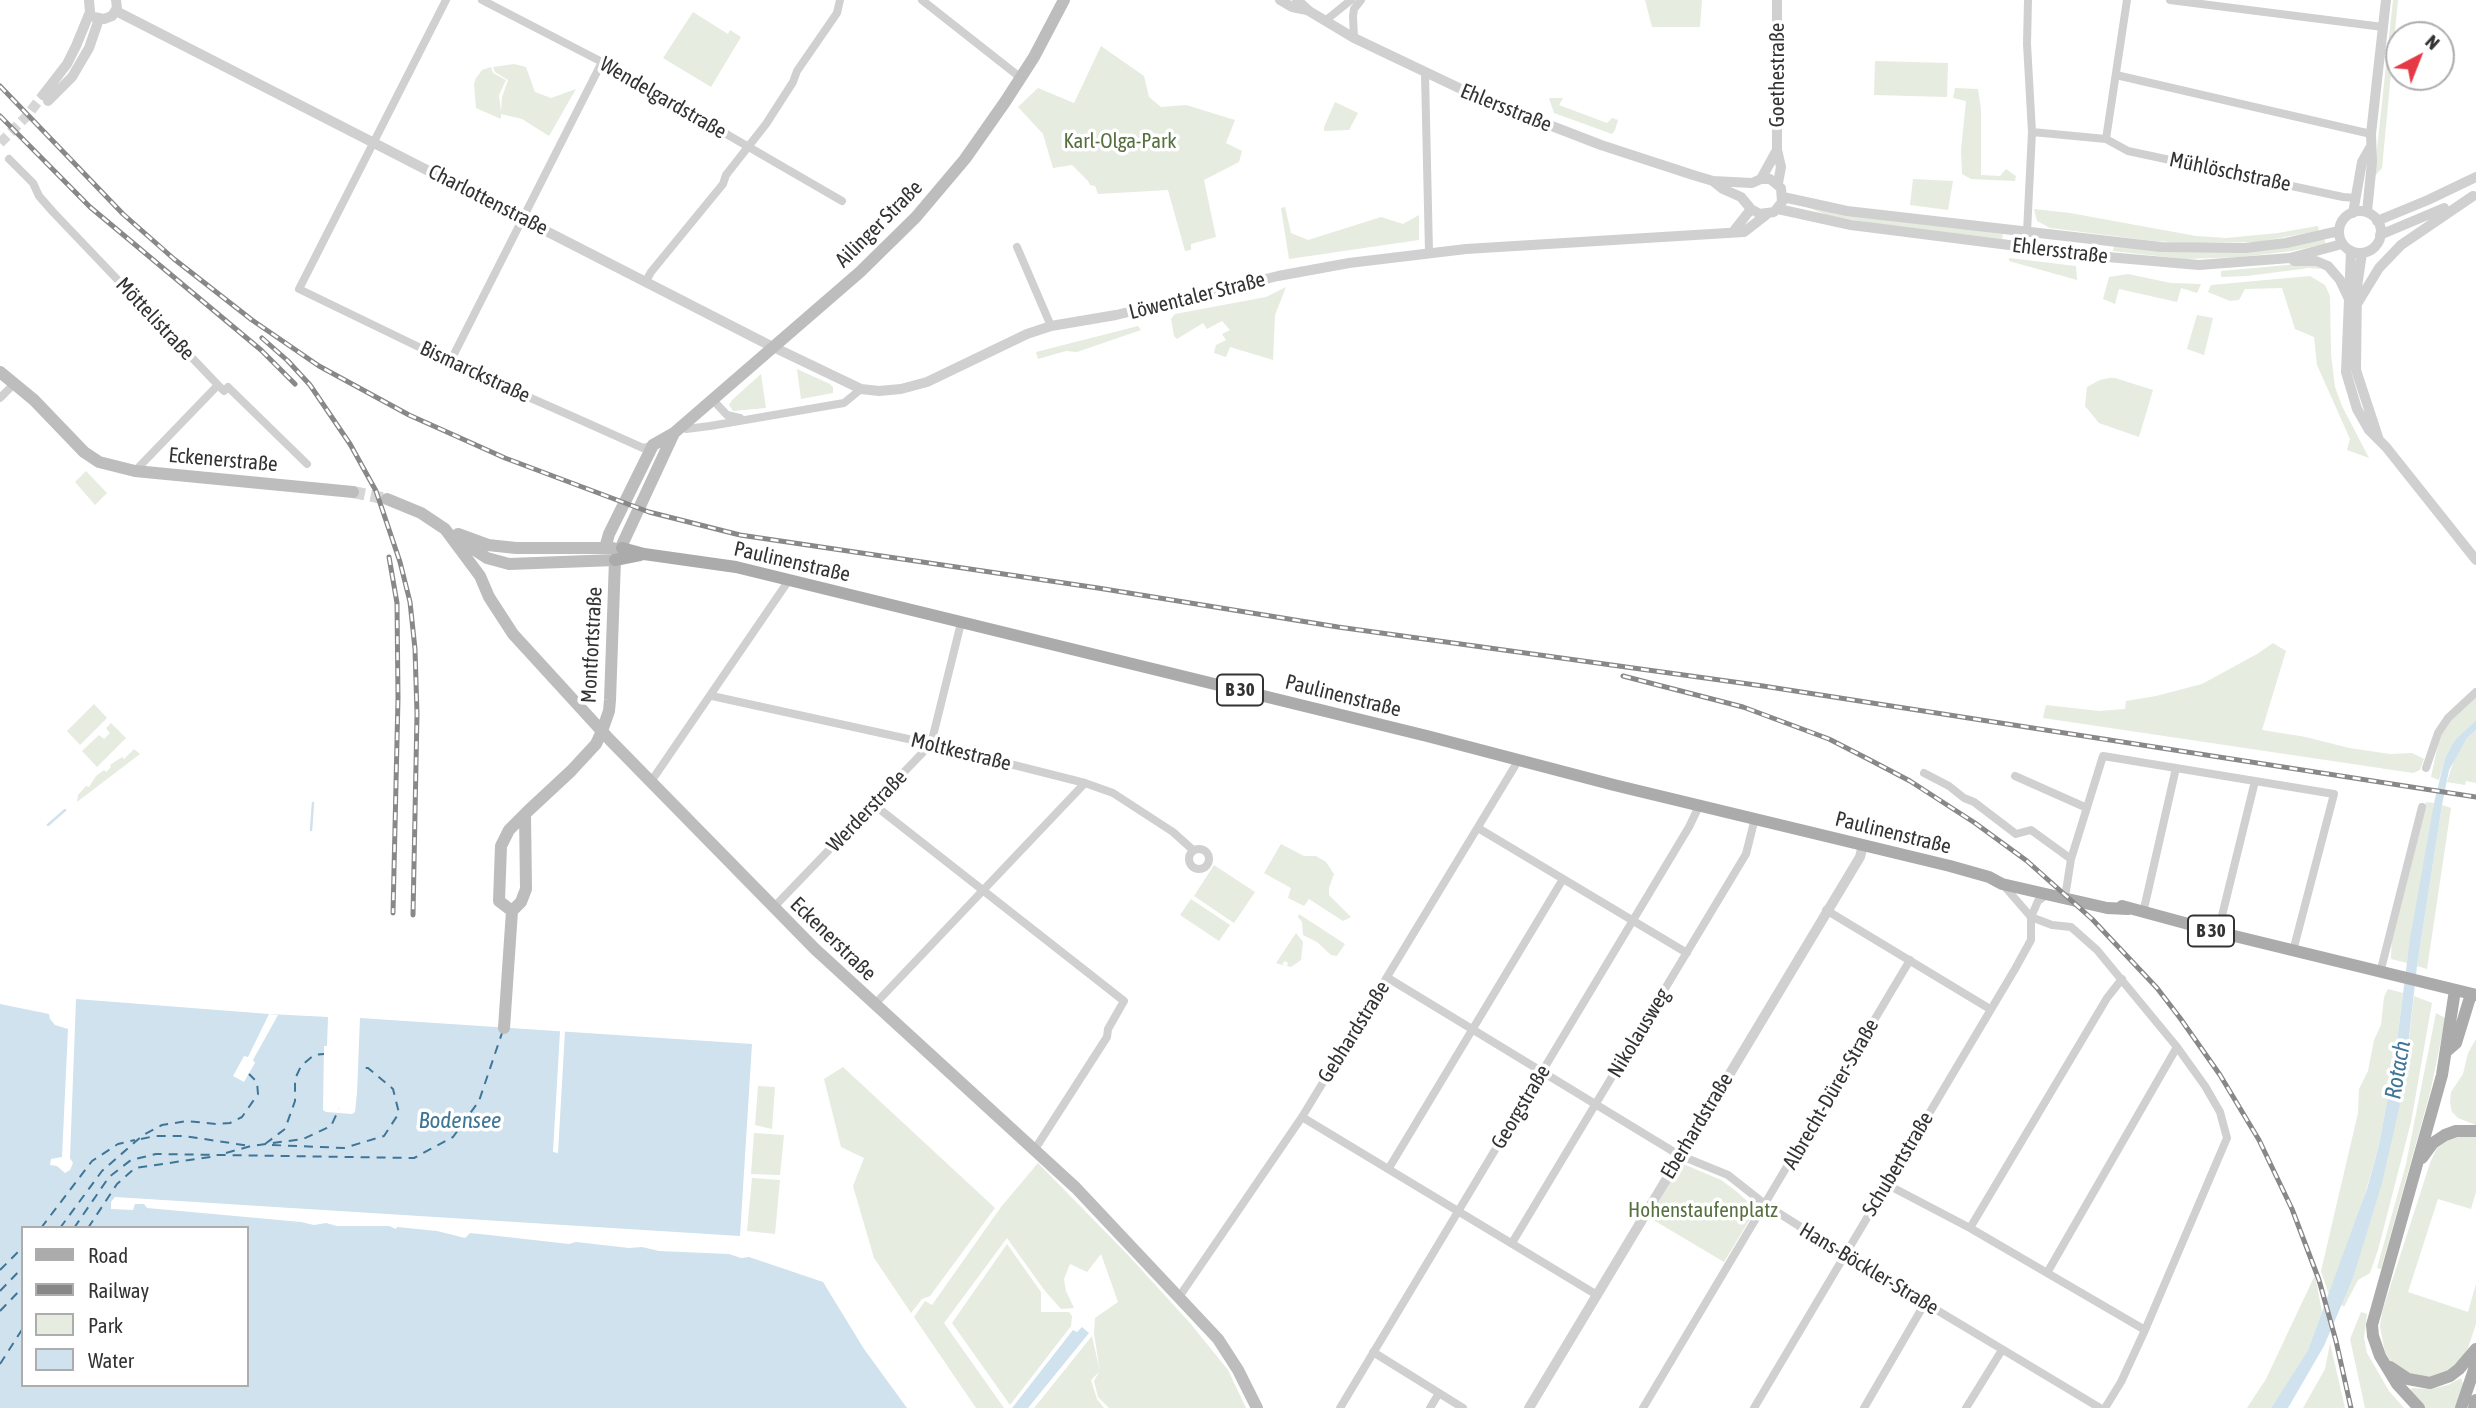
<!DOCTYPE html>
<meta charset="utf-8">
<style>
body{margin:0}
#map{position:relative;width:2476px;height:1408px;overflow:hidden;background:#fff;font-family:"Asap Condensed",sans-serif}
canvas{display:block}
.legend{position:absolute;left:21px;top:1226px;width:228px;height:161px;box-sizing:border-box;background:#fff;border:2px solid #adadad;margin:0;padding:9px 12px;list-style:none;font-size:21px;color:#333}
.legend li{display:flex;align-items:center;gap:14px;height:35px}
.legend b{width:35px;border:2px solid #adadad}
.north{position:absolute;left:2385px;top:21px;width:70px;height:70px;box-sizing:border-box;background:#fff;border:2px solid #adadad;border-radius:50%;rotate:42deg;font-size:19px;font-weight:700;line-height:28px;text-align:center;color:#333}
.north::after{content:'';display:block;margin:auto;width:24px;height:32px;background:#e63946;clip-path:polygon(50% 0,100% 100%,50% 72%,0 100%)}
</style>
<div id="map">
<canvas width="2476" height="1408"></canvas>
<ul class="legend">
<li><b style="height:9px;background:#ababab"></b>Road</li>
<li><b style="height:9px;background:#888"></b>Railway</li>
<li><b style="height:19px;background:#e6ecdf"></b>Park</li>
<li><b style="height:19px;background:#cfe2ee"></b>Water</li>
</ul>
<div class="north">N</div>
</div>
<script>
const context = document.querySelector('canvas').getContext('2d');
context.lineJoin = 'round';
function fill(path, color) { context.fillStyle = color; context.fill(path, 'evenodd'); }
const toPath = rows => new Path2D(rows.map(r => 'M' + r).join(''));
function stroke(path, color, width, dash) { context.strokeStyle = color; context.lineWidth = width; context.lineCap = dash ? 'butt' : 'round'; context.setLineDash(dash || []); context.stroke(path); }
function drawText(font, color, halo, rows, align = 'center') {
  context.font = font + ' "Asap Condensed",sans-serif'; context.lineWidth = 7; context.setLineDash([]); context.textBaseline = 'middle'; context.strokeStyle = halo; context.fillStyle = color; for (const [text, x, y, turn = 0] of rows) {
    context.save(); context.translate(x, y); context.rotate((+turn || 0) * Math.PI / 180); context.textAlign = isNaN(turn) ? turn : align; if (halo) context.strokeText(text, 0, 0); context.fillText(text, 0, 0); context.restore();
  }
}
fill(toPath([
 [1645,0,1702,0,1700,27,1652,27],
 [2393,0,2398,0,2382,168,2374,177],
 [693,12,728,34,730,30,741,37,711,87,663,58],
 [1101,46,1144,76,1149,97,1161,107,1186,105,1235,120,1226,143,1242,151,1239,162,1204,180,1216,237,1191,244,1191,250,1185,251,1168,190,1098,194,1095,186,1090,185,1088,181,1072,165,1053,168,1043,134,1018,107,1038,88,1074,103],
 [1875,61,1948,63,1947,97,1874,95],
 [514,64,526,67,535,92,551,98,576,89,549,136,522,119,501,114,501,119,476,108,474,84,476,78,482,70,491,67,493,73,506,80,499,95,501,112,502,97,508,80,495,72,493,67],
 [1955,88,1978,89,1981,109,1981,175,2000,176,2006,169,2016,176,2015,181,1971,179,1962,174,1961,150,1966,101,1953,98],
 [1549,98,1563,98,1559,105,1607,123,1612,118,1618,120,1615,130,1612,134,1554,113],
 [1335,102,1358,113,1349,130,1324,131,1324,127],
 [1913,179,1953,181,1948,210,1910,205],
 [1804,206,2003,234,2002,239,1870,223,1827,215],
 [1285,207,1291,233,1308,240,1381,217,1403,224,1419,215,1419,240,1289,259,1281,208],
 [2034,209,2070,213,2196,236,2226,238,2278,233,2317,226,2319,228,2318,231,2258,242,2193,243,2153,241,2050,228,2037,221],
 [2324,239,2326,244,2292,251,2241,257,2184,259,2113,251,2114,245,2165,251,2239,252],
 [2009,258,2076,266,2077,280,2009,261],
 [2309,263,2321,269,2309,268,2247,276,2221,277,2221,271],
 [2128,274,2171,283,2201,284,2197,293,2181,288,2177,302,2119,289,2115,304,2103,299,2109,277],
 [2310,276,2325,285,2330,296,2331,354,2335,387,2342,406,2369,458,2347,450,2350,439,2317,365,2314,337,2295,329,2282,288,2245,289,2239,300,2230,301,2208,292,2211,285],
 [1286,287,1275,315,1273,360,1230,347,1226,357,1214,353,1216,345,1226,340,1222,334,1230,330,1222,321,1207,329,1203,323,1177,339,1174,336,1171,319,1175,314,1266,297],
 [2197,315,2213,318,2204,355,2187,349],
 [1138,326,1141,330,1077,352,1066,351,1038,359,1036,352],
 [797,369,830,384,833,387,833,393,801,399],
 [761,374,766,408,733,411,729,405,732,400],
 [2109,378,2115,378,2153,390,2139,437,2099,423,2085,406,2087,387,2100,380],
 [86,471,107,493,95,505,75,482],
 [2273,643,2286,651,2262,730,2306,737,2349,748,2390,754,2412,753,2424,759,2420,770,2413,773,2043,718,2046,705,2099,711,2125,709,2126,701,2156,696,2202,684,2257,654],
 [2476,696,2476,720,2454,741,2445,758,2439,780,2431,777,2440,735,2455,715],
 [94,704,107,718,80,745,67,731],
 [111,723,126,738,97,767,82,751,99,735,104,739,110,733,106,728],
 [2476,730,2476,783,2466,781,2465,785,2447,782,2454,760,2467,738],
 [134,749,140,754,77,802,78,795,86,786,89,787,96,776,104,770,106,772,111,767,110,765,122,757,124,759],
 [2426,802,2434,803,2432,817,2407,963,2391,959,2392,935],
 [2442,805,2451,808,2427,969,2417,966],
 [1281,844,1304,856,1316,856,1326,862,1334,874,1329,888,1329,895,1351,917,1343,921,1309,899,1304,906,1288,898,1291,888,1264,873],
 [1214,865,1255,892,1234,923,1194,896],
 [1191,899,1230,925,1219,941,1180,915],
 [1299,914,1345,944,1337,956,1331,955,1317,942,1303,935,1302,922,1298,917],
 [1296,933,1303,942,1301,960,1291,967,1287,966,1288,963,1285,961,1282,964,1285,966,1276,963],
 [2388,989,2403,993,2394,1064,2379,1145,2359,1215,2329,1295,2321,1271,2358,1113,2359,1089,2368,1071,2374,1040,2381,1025,2384,997],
 [2414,996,2432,1003,2411,1122,2378,1250,2370,1273,2358,1280,2344,1307,2341,1304,2353,1278,2403,1091],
 [2436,1013,2445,1018,2445,1021,2430,1093,2381,1269,2377,1268,2406,1164],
 [2476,1039,2476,1125,2458,1118,2452,1112,2450,1103,2451,1092,2463,1074,2468,1053],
 [843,1067,995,1208,930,1296,922,1299,911,1313,874,1258,853,1186,864,1158,841,1147,824,1079],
 [758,1086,775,1087,772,1129,755,1125],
 [754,1133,784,1135,780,1175,751,1174],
 [2462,1136,2476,1136,2476,1192,2471,1209,2438,1199,2408,1292,2468,1312,2476,1284,2476,1324,2468,1348,2461,1362,2451,1372,2424,1380,2394,1366,2385,1352,2380,1327,2382,1312,2430,1163,2437,1148,2451,1138],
 [1038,1163,1128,1255,1190,1323,1228,1370,1246,1408,1109,1408,1098,1397,1094,1381,1099,1372,1091,1380,1097,1399,1104,1408,1034,1408,1092,1336,1100,1372,1094,1333,1095,1318,1118,1302,1101,1254,1087,1272,1070,1264,1064,1279,1066,1291,1074,1308,1061,1309,1045,1291,1007,1238,944,1323,1004,1408,976,1408,914,1317,925,1301,932,1305,1001,1207],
 [1681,1163,1721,1180,1736,1191,1756,1209,1724,1262,1650,1218],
 [752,1178,780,1180,775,1234,747,1231],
 [1007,1244,1041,1292,1041,1312,1069,1312,1072,1316,1071,1326,1010,1405,952,1323],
 [2315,1275,2322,1312,2308,1350,2271,1408,2247,1408,2266,1379],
 [2361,1312,2367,1314,2364,1338,2367,1353,2389,1391,2404,1408,2365,1408,2350,1339],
 [2330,1343,2345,1408,2303,1408,2325,1369],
 [2461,1378,2463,1384,2455,1408,2424,1408,2410,1391,2412,1388,2431,1389,2448,1385]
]), '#e6ecdf');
fill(toPath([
 [2476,720,2476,730,2467,738,2449,770,2442,805,2417,966,2403,1091,2382,1183,2353,1278,2324,1346,2288,1408,2271,1408,2308,1350,2367,1189,2379,1145,2394,1064,2410,939,2434,803,2445,758,2454,741],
 [76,999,269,1014,328,1017,327,1046,324,1046,323,1110,326,1112,352,1114,355,1112,357,1093,360,1018,752,1044,740,1236,115,1197,111,1202,111,1209,133,1210,135,1204,144,1204,147,1208,301,1222,314,1225,326,1223,337,1226,389,1226,396,1229,397,1227,437,1231,465,1238,470,1233,489,1235,569,1244,576,1242,629,1248,642,1247,659,1251,729,1254,741,1258,749,1257,823,1282,864,1349,907,1408,0,1408,0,1004,49,1014,50,1019,55,1025,68,1029,62,1157,51,1159,50,1165,57,1166,65,1173,70,1170,73,1163,70,1158],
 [23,1228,247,1228,247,1385,23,1385],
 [1082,1327,1089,1333,1028,1408,1012,1408,1073,1330,1077,1332]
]), '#cfe2ee');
fill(toPath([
 [269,1014,278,1015,253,1060,255,1063,244,1082,233,1076,244,1056,248,1057],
 [560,1031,565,1031,558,1153,553,1152]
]), '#fff');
stroke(toPath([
 [48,825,65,810],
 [311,830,313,803]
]), '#cfe2ee', 2.5);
stroke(toPath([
 [141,1139,155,1136,184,1136,250,1146],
 [265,1144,285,1129,295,1101,295,1079,301,1066,314,1055,324,1054],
 [272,1145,344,1148,384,1136,399,1113,393,1089,368,1068,359,1068],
 [226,1153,251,1146,303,1139,331,1126,339,1109],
 [41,1228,92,1161,118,1144,135,1140],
 [60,1228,102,1171,143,1135,162,1125,187,1121,216,1124,230,1123,242,1117,258,1094,257,1082,249,1074],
 [74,1228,109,1177,131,1160,156,1154,414,1158,453,1137,479,1101,502,1033],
 [88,1228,117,1184,135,1168,217,1156],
 [0,1270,23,1247],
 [0,1291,23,1267],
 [0,1311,23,1287],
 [0,1364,23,1328]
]), '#3f7597', 2, [9, 7]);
stroke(toPath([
 [0,143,26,117,43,95]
]), '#d6d6d6', 10, [10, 5]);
stroke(toPath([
 [353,492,387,499]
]), '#d6d6d6', 12, [12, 6]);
stroke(toPath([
 [446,0,299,289,458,366,576,418,643,448,653,445],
 [482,0,602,62,842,201],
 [922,0,1021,78],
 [2170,0,2383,27],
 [1325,21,1351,0],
 [1354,38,1353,16,1354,9,1361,0],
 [1425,74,1429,252],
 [2116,75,2371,134],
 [2032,132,2106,139,2128,151,2343,197,2356,198],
 [2106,139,2127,0],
 [9,159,33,183,39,196,53,212,218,385,224,391,228,387,307,464],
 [2027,232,2032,132,2027,44,2028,0],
 [1017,247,1051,326],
 [646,281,651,272,723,184,726,175,766,124,793,82,797,71,837,13,840,0],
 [450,362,602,62],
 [0,398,13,385],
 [712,399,727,415,740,418],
 [682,426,686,429,710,426,844,403,861,389],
 [135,471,218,385],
 [712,696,931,744,1085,783,1113,793,1173,832,1193,850],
 [2426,768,2438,733,2448,718,2476,692],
 [1924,773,1949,786,1964,798,1974,802,2016,834,2031,830,2071,859],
 [2015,776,2087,808],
 [650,783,789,580],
 [873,804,1124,1001,1108,1029,1107,1037,1035,1149],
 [1478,828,1687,953],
 '1189 859a10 10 0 1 1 20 0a10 10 0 1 1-20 0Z',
 [2005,887,2031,917,2052,925,2071,927,2097,950,2177,1047,2205,1086,2220,1112,2227,1138,2145,1330,2121,1382,2105,1408],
 [2066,891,2071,859,2103,756,2334,794,2293,951],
 [773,908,931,744,961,623],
 [1826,910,1990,1009],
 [2143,913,2176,768],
 [2218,932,2255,781],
 [2380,973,2422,807],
 [1388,978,1679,1155,1728,1175,1766,1205,1845,1255,2100,1408],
 [874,1005,1085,783],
 [1302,1117,1597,1295],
 [1389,1168,1563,879],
 [1886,1184,1970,1228,2145,1330],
 [1970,1228,2107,998,2122,979],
 [1512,1243,1746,854,1755,818],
 [2047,1273,2177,1047],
 [1179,1297,1302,1117,1518,761],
 [1373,1352,1463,1408],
 [1340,1408,1689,827,1700,804],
 [1430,1408,1439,1393],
 [1643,1408,1910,960],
 [1754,1408,2015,969,2031,940,2031,917,2038,901,2046,895],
 [1864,1408,1925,1303],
 [1966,1408,2002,1350]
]), '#d0d0d0', 8);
stroke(toPath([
 [1280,0,1292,7,1307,10],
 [1297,0,1309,11,1354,38,1482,99,1601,145,1693,175,1713,181,1752,183,1761,179,1770,179,1781,188,1782,202,1774,212,1760,214,1751,209,1741,197,1723,189,1713,181],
 [1777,0,1777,150,1781,167,1778,183],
 [116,11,765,343,861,389,879,391,901,389,927,382,1027,334,1051,326,1116,315,1278,276,1349,263,1466,249,1744,232,1766,215],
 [94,17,104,19,112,16,117,8,116,0],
 [43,95,67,64,76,46,90,12,89,0],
 [48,101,72,77,89,48,99,19],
 [1761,179,1777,150],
 [1783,197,1847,211,2161,247,2245,248,2286,243,2339,231],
 [1778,209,1851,225,2096,256,2199,265,2290,258,2342,244],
 '2339 232a21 21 0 1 1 42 0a21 21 0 1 1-42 0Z',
 [2367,212,2372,162,2371,134,2386,0],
 [2353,213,2362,162,2370,148],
 [2377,221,2428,200,2476,177],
 [1733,232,1751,209],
 [2380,235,2444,208],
 [2351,251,2346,372,2357,409,2369,430,2386,447,2476,560],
 [2362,253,2357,287,2356,370,2379,440],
 [2294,261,2316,261,2328,266,2340,280,2349,299],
 [2357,304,2379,268,2401,245,2473,196],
 [1529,1408,1860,857,1863,845]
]), '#d0d0d0', 10);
stroke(toPath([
 [0,372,34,400,84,452,99,462,135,471,353,492],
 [387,499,421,513,445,529,480,576,489,597,513,634,610,740,815,949,1076,1188,1218,1339,1238,1370,1257,1408],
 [458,534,488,545,516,548,613,548],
 [458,539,487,558,509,564,615,560],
 [605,548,609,534,653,445,674,433,860,272,916,217,965,159,1005,102,1034,57,1064,0],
 [525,814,526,889,521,902,512,911,499,901,501,846,509,830,528,811,571,771,596,744,602,731,609,711,610,700,615,560,674,433],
 [504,1028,512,911]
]), '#bdbdbd', 12);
stroke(toPath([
 [622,548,644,554,736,567,1427,736,1614,785,1950,866,1989,877,2002,884,2107,908,2128,909],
 [615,560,640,555],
 [2122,906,2218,932,2476,995],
 [2448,1050,2456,1043,2471,994],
 [2422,1158,2433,1143,2445,1135,2456,1131,2476,1131],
 [2390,1367,2408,1379,2430,1383,2450,1376,2459,1369,2476,1349],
 [2419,1408,2397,1384,2380,1356,2373,1336,2372,1325,2442,1075,2455,990],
 [2461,1408,2476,1364],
 [2474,1408,2476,1400]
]), '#ababab', 12);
const rail = toPath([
 [0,86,123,214,174,259,252,320,319,366,409,415,505,458,649,512,740,535,1098,588,1338,627,1763,686,2476,797],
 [0,116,90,207,261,350,295,384],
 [262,338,288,361,310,385,350,444,376,491,400,562,410,602,415,649,417,714,413,915],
 [389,557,397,603,398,698,393,913],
 [1623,676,1743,707,1829,739,1870,760,1910,781,1975,823,2027,861,2092,919,2157,988,2180,1018,2220,1075,2259,1140,2292,1209,2319,1280,2336,1341,2351,1408]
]);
stroke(rail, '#888', 5);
stroke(rail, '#fff', 2.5, [8]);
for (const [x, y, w] of [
 [1240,690,46],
 [2211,931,46]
]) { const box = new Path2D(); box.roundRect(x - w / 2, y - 15.5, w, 31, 5); context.fillStyle = '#fff'; context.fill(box); stroke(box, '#333', 2); }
drawText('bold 19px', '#333', null, [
 ["B 30",1240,690],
 ["B 30",2211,931]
]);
drawText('21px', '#333', '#fff', [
 ["Goethestraße",1777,75,-90],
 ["Wendelgardstraße",663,98,30],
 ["Ehlersstraße",1506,108,22],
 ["Mühlöschstraße",2230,172,12],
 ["Charlottenstraße",488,200,27],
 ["Ailinger Straße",879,224,-45],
 ["Ehlersstraße",2060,251,7],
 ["Löwentaler Straße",1197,296,-14],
 ["Möttelistraße",155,319,47],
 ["Bismarckstraße",475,372,25],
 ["Eckenerstraße",223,460,5],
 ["Paulinenstraße",792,562,13],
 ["Montfortstraße",592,645,-87],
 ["Paulinenstraße",1343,696,14],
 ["Moltkestraße",961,752,14],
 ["Werderstraße",867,811,-46],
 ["Paulinenstraße",1893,833,14],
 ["Eckenerstraße",833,939,44],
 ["Gebhardstraße",1354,1032,-58],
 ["Nikolausweg",1639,1033,-59],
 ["Albrecht-Dürer-Straße",1831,1094,-60],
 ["Georgstraße",1521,1107,-59],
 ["Eberhardstraße",1697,1126,-59],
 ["Schubertstraße",1898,1164,-59],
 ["Hans-Böckler-Straße",1869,1269,31]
]);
drawText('21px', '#56703f', '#fff', [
 ["Karl-Olga-Park",1120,141],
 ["Hohenstaufenplatz",1703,1210]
]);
drawText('italic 23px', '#3f7597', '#fff', [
 ["Rotach",2398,1070,-80],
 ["Bodensee",460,1121]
]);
</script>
